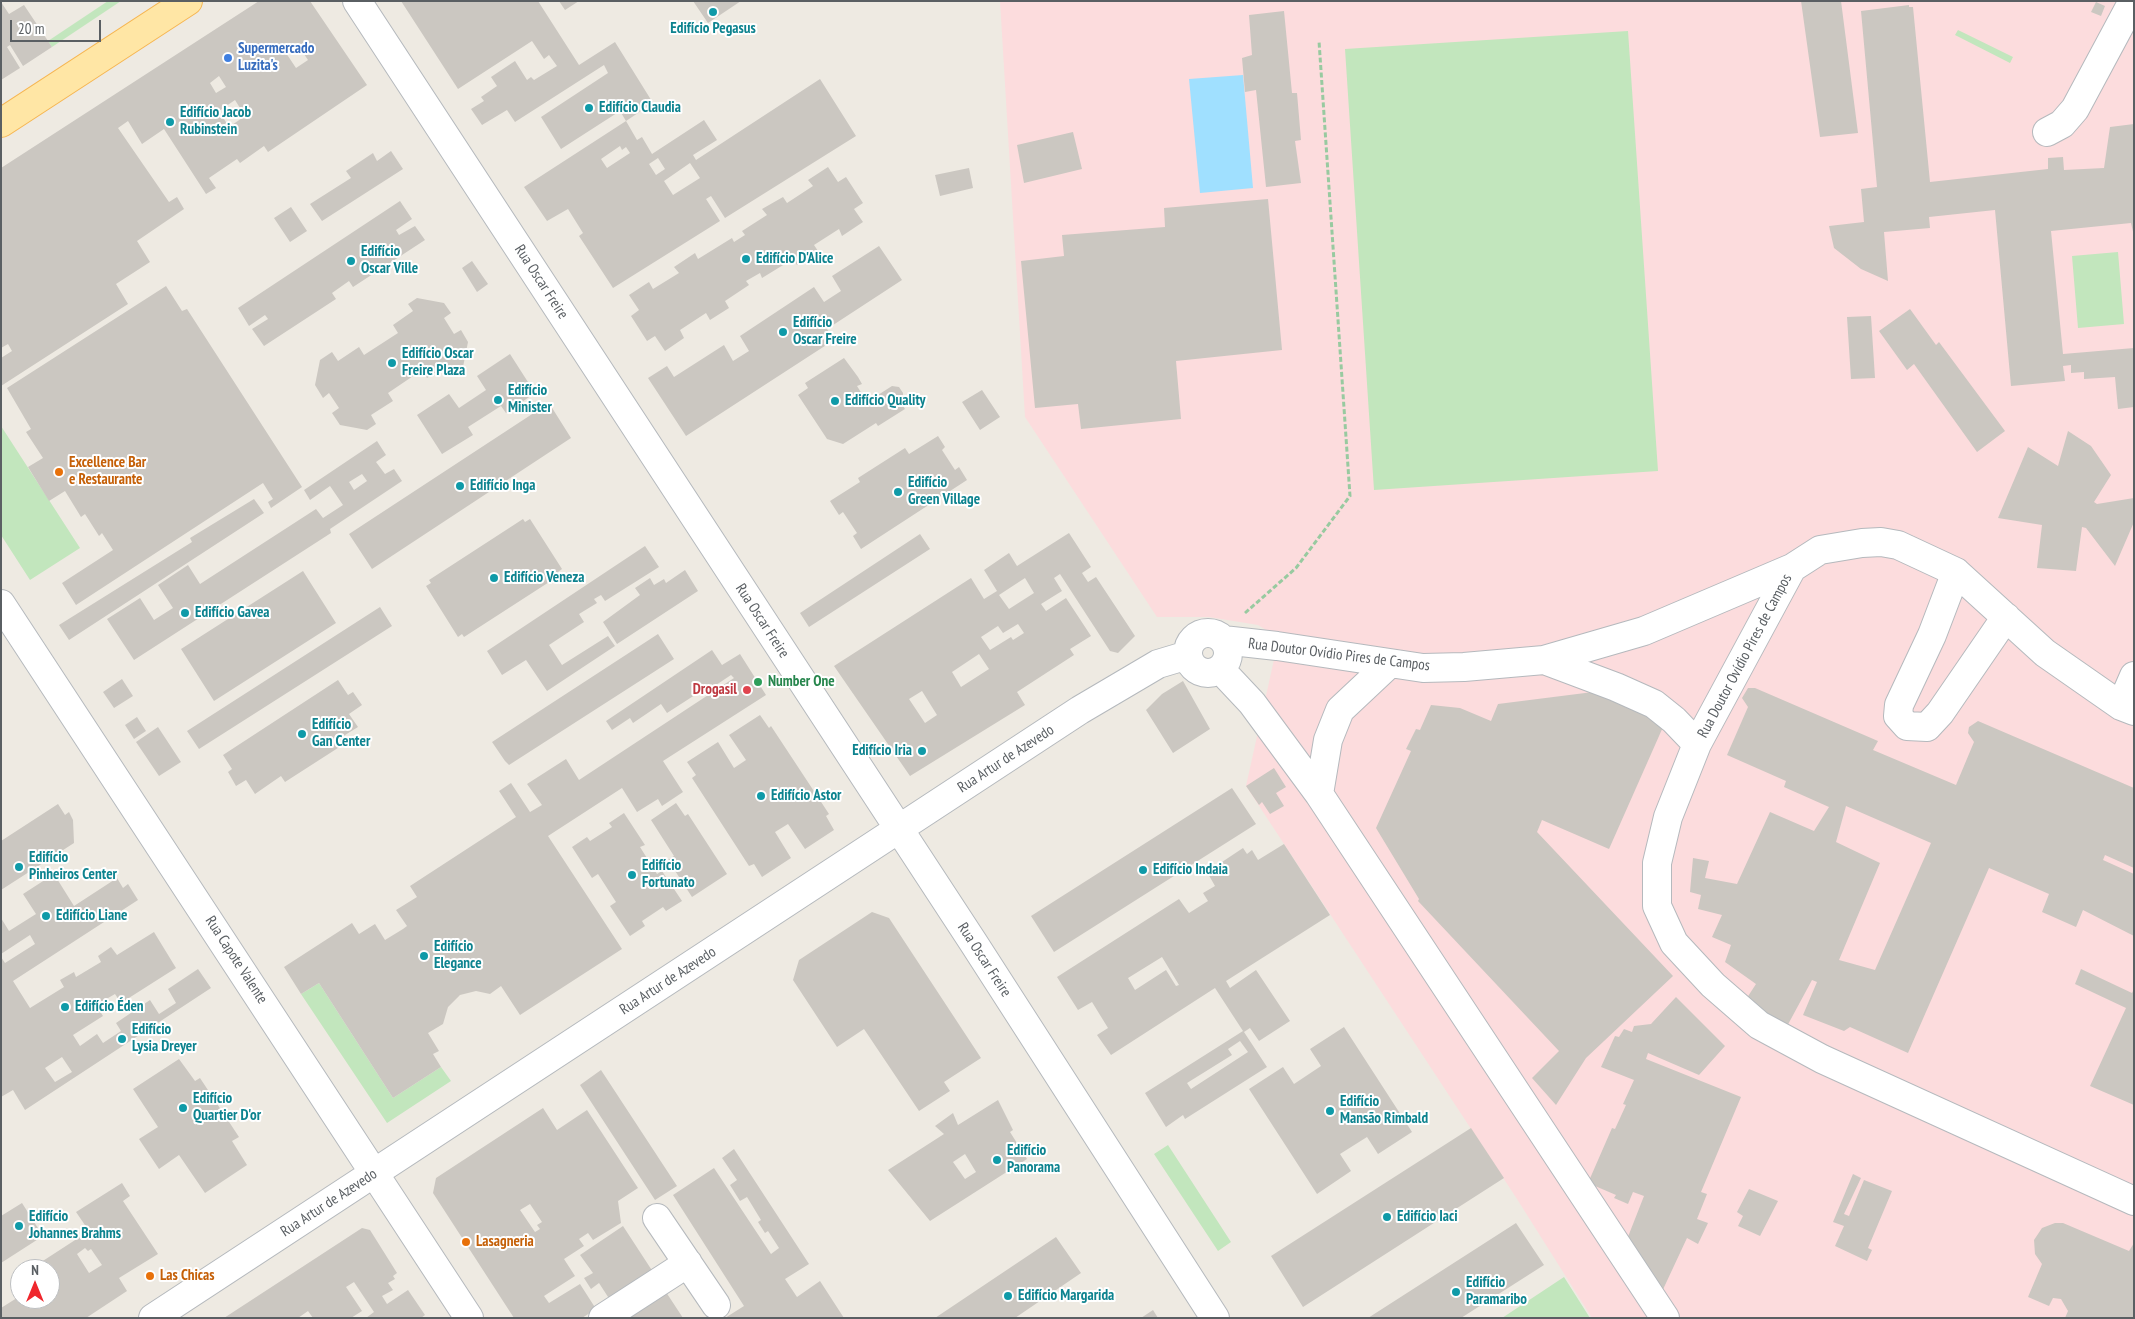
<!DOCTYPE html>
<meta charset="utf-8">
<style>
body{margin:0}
#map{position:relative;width:2135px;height:1319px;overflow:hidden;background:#eeeae2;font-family:"PT Sans Narrow",sans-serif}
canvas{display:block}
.frame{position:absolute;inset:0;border:2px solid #5a5f63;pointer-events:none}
.north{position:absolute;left:10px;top:1259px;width:50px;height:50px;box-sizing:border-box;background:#fff;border:1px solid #bdbfc1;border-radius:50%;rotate:0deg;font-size:14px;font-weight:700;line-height:20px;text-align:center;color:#5a5f63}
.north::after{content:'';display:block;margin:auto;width:18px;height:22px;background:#ef272d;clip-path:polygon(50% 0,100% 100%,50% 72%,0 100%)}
.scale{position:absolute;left:10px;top:20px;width:91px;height:22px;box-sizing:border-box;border:2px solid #5a5f63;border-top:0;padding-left:6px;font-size:15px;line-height:18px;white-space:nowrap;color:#5a5f63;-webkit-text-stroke:4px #fff;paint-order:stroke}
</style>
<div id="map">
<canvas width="2135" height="1319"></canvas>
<div class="frame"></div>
<div class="north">N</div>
<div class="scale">20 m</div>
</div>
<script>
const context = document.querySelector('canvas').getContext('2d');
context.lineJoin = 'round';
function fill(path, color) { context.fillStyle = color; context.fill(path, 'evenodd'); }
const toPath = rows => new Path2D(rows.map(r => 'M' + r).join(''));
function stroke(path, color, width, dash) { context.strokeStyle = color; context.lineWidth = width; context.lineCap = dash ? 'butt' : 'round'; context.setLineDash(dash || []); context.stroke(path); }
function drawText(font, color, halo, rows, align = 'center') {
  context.font = font + ' "PT Sans Narrow",sans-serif'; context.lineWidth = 4; context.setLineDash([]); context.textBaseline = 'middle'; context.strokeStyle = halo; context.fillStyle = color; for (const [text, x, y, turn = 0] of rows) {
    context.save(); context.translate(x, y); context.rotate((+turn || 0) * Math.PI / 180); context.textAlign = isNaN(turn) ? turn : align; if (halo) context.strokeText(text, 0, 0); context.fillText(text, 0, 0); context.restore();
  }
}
fill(toPath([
 [1000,1,2134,1,2134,1318,1592,1318,1517,1199,1246,786,1277,646,1273,634,1258,625,1209,617,1157,617,1025,417]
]), '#fcdcdd');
fill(toPath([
 [108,1,121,1,52,47,48,41],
 [1958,30,2013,57,2010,63,1955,35],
 [1628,31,1658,471,1374,490,1345,49],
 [2118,252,2124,324,2078,328,2072,256],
 [1,426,80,548,30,580,1,535],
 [319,983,393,1098,441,1067,451,1081,387,1123,301,994],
 [1168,1145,1231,1242,1218,1251,1154,1154],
 [1564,1277,1590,1318,1502,1318]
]), '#c2e6bd');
fill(toPath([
 [1243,75,1253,188,1200,193,1189,79]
]), '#a0e0ff');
fill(toPath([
 [259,1,310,1,367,85,268,152,264,146,240,163,237,159,209,178,216,188,206,194,164,129,142,144,128,121,118,128,169,202,177,197,184,209,137,241,150,262,116,284,128,304,1,386,1,358,12,351,8,344,1,348,1,168],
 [298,45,308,60,296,68,286,53],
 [219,76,226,87,216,93,210,83],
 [235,100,245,116,229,127,219,111],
 [401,1,538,1,579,65,615,42,653,103,626,121,620,111,561,149,541,117,608,73,604,65,515,122,507,110,482,125,471,109,484,101,481,97,497,86,491,77,515,61,527,80,531,77,534,80,557,66,549,55,544,59,532,41,458,89],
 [559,1,579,1,565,10],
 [693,1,741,1,708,23],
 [1801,1,1841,1,1858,133,1820,137],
 [1,2,9,14,24,5,52,47,23,66,10,45,7,47,20,68,1,80],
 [2096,2,2105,6,2101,16,2091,12],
 [1909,5,1909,7,1913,7,1930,182,2048,169,2048,158,2063,157,2064,170,2104,168,2110,127,2134,124,2134,236,2131,223,2051,231,2063,354,2134,348,2134,407,2118,409,2115,377,2084,379,2084,372,2071,373,2071,365,2063,366,2065,381,2011,386,1995,210,1929,217,1930,228,1884,232,1888,281,1861,269,1834,248,1829,226,1864,222,1861,189,1877,187,1861,11],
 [1284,11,1292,93,1297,93,1301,140,1295,141,1301,183,1266,187,1256,90,1245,92,1242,58,1252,55,1249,15],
 [820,79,856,136,725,218,711,196,706,199,720,221,613,288,579,236,583,233,568,209,547,221,524,187,626,121,637,140,642,137,652,154,704,120,717,140,693,155,696,160],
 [620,146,622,150,626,147,630,153,607,168,601,159],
 [658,158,665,169,656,175,649,164],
 [690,163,700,178,673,195,664,181],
 [1073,132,1082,169,1024,183,1017,145],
 [391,151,403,169,322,221,310,204,351,178,346,171,373,153,377,161],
 [828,167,838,182,846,177,863,203,854,209,863,222,842,236,839,229,814,245,818,251,797,265,793,259,762,278,760,273,746,281,749,285,725,301,729,308,710,320,706,313,680,330,684,338,665,351,655,336,647,341,631,316,639,310,629,295,649,282,653,289,679,273,674,267,695,253,698,259,732,238,734,242,745,235,742,231,767,215,762,209,783,197,787,203,813,186,808,180],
 [969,168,973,188,940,196,935,175],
 [1268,199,1282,350,1176,361,1181,419,1081,429,1078,404,1035,408,1021,261,1064,256,1062,235,1165,227,1164,208],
 [400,201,412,219,396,230,399,235,415,226,425,240,353,287,349,281,332,293,336,299,264,346,252,329,268,319,265,315,249,326,238,308],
 [291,207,307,231,290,242,274,218],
 [879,246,902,280,827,329,834,340,686,436,648,378,667,366,674,377,724,345,733,361,749,351,740,336,814,287,824,302,841,291,832,276],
 [472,261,488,284,477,292,462,268],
 [166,286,182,311,187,309,302,487,271,508,268,502,273,499,263,483,76,605,62,583,113,550,102,533,99,536,85,514,81,517,65,491,49,501,28,467,43,458,26,432,31,429,7,388],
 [417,298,444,303,451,313,444,318,454,334,461,330,468,342,463,367,451,374,445,366,427,378,422,370,388,393,393,401,371,415,376,424,367,430,340,425,332,413,339,408,329,393,323,398,315,385,320,360,332,352,338,361,359,347,364,355,398,333,393,325,413,311,408,304],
 [1910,309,1936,345,1939,342,2005,431,1977,452,1914,364,1907,370,1879,331],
 [1871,316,1875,378,1851,379,1847,317],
 [510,354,535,393,506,413,501,406,468,427,473,435,442,454,417,415,449,394,459,408,486,390,477,376],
 [844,358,858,377,862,384,857,386,867,402,892,386,899,387,903,393,903,399,900,401,905,409,878,426,876,423,843,444,827,439,798,395,808,388,805,383],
 [982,390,1000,417,980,430,962,402],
 [549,403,571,438,372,569,349,534],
 [2068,431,2091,446,2111,475,2094,502,2097,504,2134,498,2134,522,2115,566,2086,528,2082,527,2076,571,2037,568,2042,525,1998,518,2028,447,2058,466],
 [938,436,945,447,942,450,955,470,959,467,967,480,861,549,853,536,857,533,843,512,839,515,830,501,860,482,858,478,905,448,909,454],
 [377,441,386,455,376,462,385,474,394,469,402,481,330,529,331,533,134,660,107,619,140,598,154,620,173,608,158,585,188,565,200,584,316,509,323,518,343,505,330,486,310,500,304,490],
 [362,474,367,481,354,490,349,482],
 [254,499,264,513,69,640,59,625,192,542,190,538],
 [523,519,525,522,530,519,562,569,558,572,560,575,464,637,462,634,458,637,426,586,431,583,429,580],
 [1069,533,1091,567,1082,573,1088,582,1096,577,1135,636,1118,653,1110,651,1060,574,1054,578,1062,591,1041,604,1046,611,1066,598,1091,636,1070,649,1074,655,1017,692,1025,705,910,776,834,666,971,578,984,599,997,591,984,570,1009,553,1017,566],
 [1025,578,1034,593,1009,609,999,595],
 [1018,624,1024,633,1013,640,1011,637,990,650,981,637,998,626,1003,633],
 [979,654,989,669,961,687,952,672],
 [922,691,937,715,925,723,909,699],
 [920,534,930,549,809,627,800,613],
 [645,546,659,567,605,601,601,595,594,599,597,603,579,614,584,622,549,645,562,665,608,636,615,646,547,691,526,660,502,675,487,651],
 [685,570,698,591,617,644,603,622,640,595,635,588,650,578,654,585,664,579,666,583],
 [303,571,336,623,214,701,181,649],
 [380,607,392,626,199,749,187,731],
 [658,634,674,659,509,765,505,761,492,742],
 [712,650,722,665,740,654,766,695,663,761,683,792,662,806,658,799,637,812,622,788,548,836,622,949,520,1015,501,986,490,994,476,991,460,995,448,1007,443,1024,428,1033,439,1051,433,1054,441,1067,393,1098,319,983,301,994,284,967,352,923,359,934,375,924,385,940,403,929,407,926,396,910,417,897,410,886,516,817,499,791,511,783,530,812,542,805,527,784,566,759,579,780,734,678,731,675,713,687,712,684,667,713,661,704,633,723,630,718,612,730,606,721],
 [122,679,133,696,114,708,103,692],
 [338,680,348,695,353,692,362,705,349,714,358,727,337,740,341,746,285,782,281,776,255,794,246,780,236,786,228,772,232,769,223,755],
 [1183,681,1210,729,1173,753,1146,710,1162,694],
 [1748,688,1755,688,1878,741,1873,750,1956,785,1974,742,1968,733,1969,727,1978,721,2134,788,2134,868,2105,855,2103,860,2134,874,2134,936,2083,910,2076,927,2042,912,2049,894,1989,868,1908,1053,1850,1027,1844,1031,1803,1015,1817,982,1812,980,1785,1030,1743,1004,1756,984,1725,962,1731,945,1712,937,1722,915,1698,909,1701,895,1690,892,1693,858,1709,861,1705,878,1737,884,1770,812,1814,831,1829,807,1784,787,1786,781,1727,755,1748,707,1742,698],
 [1846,806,1931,843,1875,970,1839,960,1880,863,1836,842],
 [1593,692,1667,718,1609,849,1542,820,1537,832,1673,976,1586,1058,1556,1105,1532,1078,1559,1051,1418,901,1419,899,1376,828,1411,751,1406,749,1416,729,1420,730,1431,705,1460,708,1491,721,1498,704],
 [760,715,769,728,771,726,829,814,826,816,834,830,805,849,788,824,775,832,791,858,762,877,754,864,749,866,692,778,696,775,687,762,718,742,734,768,746,760,729,735],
 [137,717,146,731,134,739,125,725],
 [158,727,181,762,159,776,136,742],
 [1274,768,1286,787,1276,793,1284,806,1270,814,1262,802,1259,805,1246,786],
 [1232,788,1256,824,1054,952,1031,916],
 [676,803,685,816,688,814,727,874,692,897,668,860,674,856,651,820],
 [58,804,65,815,69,812,73,820,74,843,1,890,1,841],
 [624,813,645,845,640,847,657,874,662,871,682,901,666,911,663,907,642,921,645,926,630,936,610,906,616,902,598,874,592,878,572,847,587,837,590,841,612,827,609,823],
 [1284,844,1330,915,1226,981,1230,988,1256,970,1290,1021,1259,1041,1250,1028,1244,1032,1267,1067,1185,1119,1183,1115,1166,1127,1145,1093,1243,1031,1215,988,1111,1055,1097,1035,1108,1028,1092,1002,1078,1010,1057,977,1179,899,1189,913,1208,901,1203,893,1215,886,1207,872,1243,848,1247,854,1252,850,1258,860],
 [1162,957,1179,985,1176,986,1166,970,1135,990,1128,978],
 [1240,1041,1248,1052,1191,1089,1187,1083,1232,1055,1228,1049],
 [54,874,74,906,117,878,123,888,128,884,138,900,13,981,30,1008,64,987,60,980,74,972,76,977,101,962,98,956,111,947,117,955,154,932,176,968,121,1003,115,994,96,1005,103,1016,73,1035,80,1046,97,1034,103,1043,121,1031,116,1023,150,1000,159,1014,176,1003,168,989,198,969,211,988,25,1110,13,1090,1,1097,1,957,5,963,35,944,30,935,1,954,1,918,9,931,36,914,23,894],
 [62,1057,72,1072,55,1082,45,1068],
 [872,912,889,918,981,1058,944,1082,950,1091,919,1111,864,1029,837,1047,793,980,799,960],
 [2081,969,2132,993,2134,989,2134,1105,2090,1086,2126,1008,2075,984],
 [1676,997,1725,1046,1699,1075,1648,1053,1646,1059,1741,1097,1701,1192,1707,1194,1697,1219,1708,1223,1698,1244,1687,1238,1659,1298,1624,1247,1644,1196,1633,1192,1628,1204,1614,1198,1616,1195,1588,1183,1612,1128,1615,1129,1626,1105,1623,1104,1634,1080,1601,1067,1615,1036,1619,1037,1624,1029,1632,1032,1634,1026,1651,1024],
 [1344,1027,1412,1132,1378,1154,1367,1137,1340,1154,1351,1171,1317,1194,1249,1089,1283,1067,1294,1084,1321,1066,1310,1049],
 [179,1059,195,1081,200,1078,239,1137,232,1141,247,1165,205,1193,179,1155,159,1169,139,1139,158,1127,133,1089],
 [601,1070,677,1186,655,1200,580,1085],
 [998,1100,1013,1130,1010,1132,1027,1159,930,1221,888,1170,944,1134,935,1126,953,1113,958,1125],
 [965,1154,976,1172,965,1179,953,1162],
 [543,1108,557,1130,587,1110,638,1188,618,1201,621,1223,593,1240,588,1233,579,1239,584,1246,564,1259,575,1276,544,1296,549,1303,580,1284,596,1309,582,1318,514,1318,433,1193,436,1178],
 [530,1204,542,1222,537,1225,540,1229,535,1232,520,1210],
 [1471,1128,1504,1178,1303,1307,1271,1256],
 [734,1149,809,1264,785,1279,797,1297,820,1281,844,1318,725,1318,744,1306,673,1195,714,1168,771,1254,779,1248,768,1231,765,1233,758,1222,761,1220,747,1197,740,1201,730,1185,737,1180,722,1158],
 [1853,1174,1861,1178,1844,1214,1849,1216,1864,1180,1892,1191,1868,1248,1872,1250,1867,1261,1835,1246,1844,1226,1833,1222],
 [122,1183,130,1196,123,1201,158,1254,119,1278,127,1291,86,1318,1,1318,1,1308,20,1296,20,1299,50,1299,50,1269,32,1268,89,1231,76,1212],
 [85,1248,88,1251,91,1249,102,1265,89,1273,77,1254],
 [1749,1189,1778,1201,1760,1236,1738,1226,1743,1216,1737,1212],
 [22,1203,43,1236,1,1263,1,1216],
 [1516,1223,1544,1265,1461,1318,1368,1318],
 [2055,1223,2063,1223,2129,1251,2134,1243,2134,1318,2065,1318,2068,1311,2061,1299,2053,1298,2049,1306,2028,1297,2042,1264,2035,1254,2034,1240,2042,1228],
 [623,1226,653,1272,610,1300,599,1283,591,1289,584,1278,593,1273,580,1255],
 [362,1228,370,1230,397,1273,393,1276,395,1279,388,1283,393,1290,382,1296,387,1304,408,1290,425,1315,421,1318,366,1318,374,1312,354,1282,346,1287,362,1311,351,1318,313,1318,308,1311,298,1318,224,1318],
 [1056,1237,1081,1273,1015,1318,935,1318],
 [664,1289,683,1318,619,1318],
 [1153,1310,1158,1318,1141,1318]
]), '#cbc7c1');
const minor = toPath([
 [357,1,973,942,1215,1318],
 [2047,132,2062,124,2075,109,2133,1],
 [1792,568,1697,744,1668,817,1657,863,1657,906,1674,943,1713,985,1759,1025,1822,1059,2134,1201],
 [1956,572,1932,635,1899,705,1898,716,1907,726,1927,727,1940,713,2006,617],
 [1,604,469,1318],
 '1188 653a20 20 0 1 1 40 0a20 20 0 1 1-40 0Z',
 [1223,640,1277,646,1423,668,1464,667,1544,660,1644,631,1792,568,1820,550,1862,543,1881,542,1898,545,1956,572,2045,653,2121,706,2134,711],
 [1544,660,1616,687,1654,704,1674,720,1697,744],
 [1220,669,1252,703,1319,794,1665,1318],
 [2121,706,2134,676],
 [1319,794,1328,740,1340,710,1389,664],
 [657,1218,716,1305],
 [153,1318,1080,710,1158,664,1188,655],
 [603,1318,688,1263]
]);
const major = toPath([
 [1,123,188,1]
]);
stroke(minor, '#b5b9bd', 30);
stroke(major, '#f6b652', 30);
stroke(toPath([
 [1245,613,1296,568,1350,496,1319,41]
]), '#98caa0', 3, [5, 2.5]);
stroke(minor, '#fff', 28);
stroke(major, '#ffe6a5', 28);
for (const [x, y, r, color] of [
 [713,12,5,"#0f9aa8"],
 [228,58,5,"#3f7fe0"],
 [589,108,5,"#0f9aa8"],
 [170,122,5,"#0f9aa8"],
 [746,259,5,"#0f9aa8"],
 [351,261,5,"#0f9aa8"],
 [783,332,5,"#0f9aa8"],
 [392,363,5,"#0f9aa8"],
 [498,400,5,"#0f9aa8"],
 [835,401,5,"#0f9aa8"],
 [59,472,5,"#e8710a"],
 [460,486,5,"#0f9aa8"],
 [898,492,5,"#0f9aa8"],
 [494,578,5,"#0f9aa8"],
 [185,613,5,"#0f9aa8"],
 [758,682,5,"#2e9e5b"],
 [747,690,5,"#e0444e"],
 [302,734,5,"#0f9aa8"],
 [922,751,5,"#0f9aa8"],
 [761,796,5,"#0f9aa8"],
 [19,867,5,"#0f9aa8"],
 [1143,870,5,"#0f9aa8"],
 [632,875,5,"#0f9aa8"],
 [46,916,5,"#0f9aa8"],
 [424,956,5,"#0f9aa8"],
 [65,1007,5,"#0f9aa8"],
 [122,1039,5,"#0f9aa8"],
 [183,1108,5,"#0f9aa8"],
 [1330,1111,5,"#0f9aa8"],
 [997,1160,5,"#0f9aa8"],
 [1387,1217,5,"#0f9aa8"],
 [19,1226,5,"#0f9aa8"],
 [466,1242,5,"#e8710a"],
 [150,1276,5,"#e8710a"],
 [1456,1292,5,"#0f9aa8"],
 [1008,1296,5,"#0f9aa8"]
]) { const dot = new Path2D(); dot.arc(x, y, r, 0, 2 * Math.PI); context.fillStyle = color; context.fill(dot); stroke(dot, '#fff', 2); }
drawText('bold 15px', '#0d838f', '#fff', [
 ["Edifício Pegasus",713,29,"center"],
 ["Edifício Claudia",599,108],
 ["Edifício Jacob",180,113],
 ["Rubinstein",180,130],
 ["Edifício",361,252],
 ["Oscar Ville",361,269],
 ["Edifício D'Alice",756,259],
 ["Edifício",793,323],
 ["Oscar Freire",793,340],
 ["Edifício Oscar",402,354],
 ["Freire Plaza",402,371],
 ["Edifício",508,391],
 ["Minister",508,408],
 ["Edifício Quality",845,401],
 ["Edifício",908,483],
 ["Green Village",908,500],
 ["Edifício Inga",470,486],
 ["Edifício Veneza",504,578],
 ["Edifício Gavea",195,613],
 ["Edifício",312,725],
 ["Gan Center",312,742],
 ["Edifício Iria",912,751,"right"],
 ["Edifício Astor",771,796],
 ["Edifício",29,858],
 ["Pinheiros Center",29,875],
 ["Edifício",642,866],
 ["Fortunato",642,883],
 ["Edifício Indaia",1153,870],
 ["Edifício Liane",56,916],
 ["Edifício",434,947],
 ["Elegance",434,964],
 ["Edifício Éden",75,1007],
 ["Edifício",132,1030],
 ["Lysia Dreyer",132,1047],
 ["Edifício",193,1099],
 ["Quartier D'or",193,1116],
 ["Edifício",1340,1102],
 ["Mansão Rimbald",1340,1119],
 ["Edifício",1007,1151],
 ["Panorama",1007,1168],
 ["Edifício",29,1217],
 ["Johannes Brahms",29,1234],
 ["Edifício Iaci",1397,1217],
 ["Edifício",1466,1283],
 ["Paramaribo",1466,1300],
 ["Edifício Margarida",1018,1296]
], 'left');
drawText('bold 15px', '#366cbe', '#fff', [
 ["Supermercado",238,49],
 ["Luzita's",238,66]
], 'left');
drawText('15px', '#5a5f63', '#fff', [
 ["Rua Oscar Freire",541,282,57],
 ["Rua Oscar Freire",762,621,57],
 ["Rua Doutor Ovídio Pires de Campos",1339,655,7],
 ["Rua Doutor Ovídio Pires de Campos",1745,656,-62],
 ["Rua Artur de Azevedo",1006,759,-33],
 ["Rua Capote Valente",236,960,57],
 ["Rua Oscar Freire",984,960,57],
 ["Rua Artur de Azevedo",668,981,-33],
 ["Rua Artur de Azevedo",329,1203,-33]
]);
drawText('bold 15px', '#c56008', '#fff', [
 ["Excellence Bar",69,463],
 ["e Restaurante",69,480],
 ["Lasagneria",476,1242],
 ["Las Chicas",160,1276]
], 'left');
drawText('bold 15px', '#27864d', '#fff', [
 ["Number One",768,682]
], 'left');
drawText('bold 15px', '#be3a42', '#fff', [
 ["Drogasil",737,690]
], 'right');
</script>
